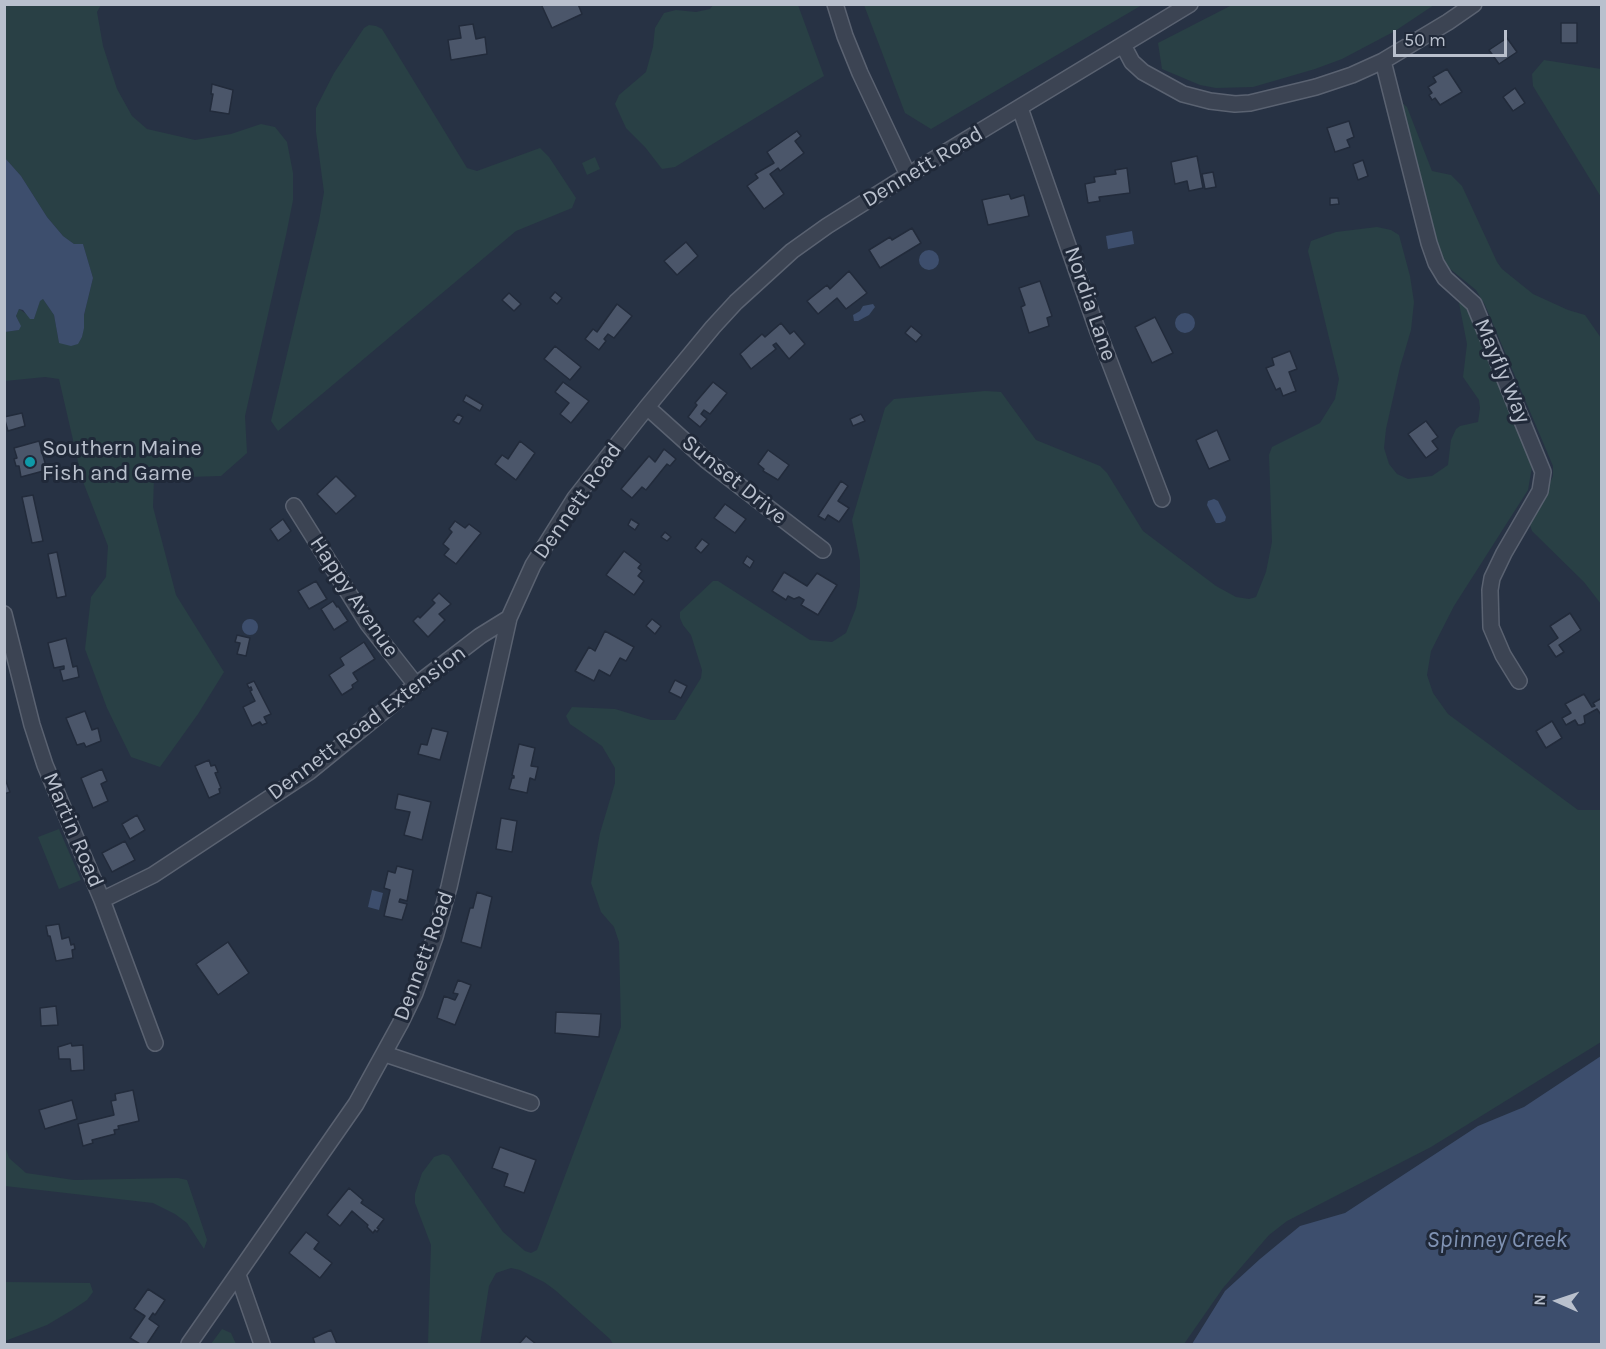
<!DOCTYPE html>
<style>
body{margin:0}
#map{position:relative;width:1606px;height:1349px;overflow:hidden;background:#273244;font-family:Karla,sans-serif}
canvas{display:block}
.frame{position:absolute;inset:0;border:6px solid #b9c0cd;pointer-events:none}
.north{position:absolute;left:1528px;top:1271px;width:60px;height:60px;-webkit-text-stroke:4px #202939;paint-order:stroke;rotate:273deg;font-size:16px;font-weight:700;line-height:24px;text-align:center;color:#b9c0cd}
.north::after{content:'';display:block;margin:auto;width:21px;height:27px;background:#b9c0cd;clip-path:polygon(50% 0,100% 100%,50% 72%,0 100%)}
.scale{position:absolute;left:1393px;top:30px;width:114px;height:27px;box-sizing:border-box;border:3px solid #b9c0cd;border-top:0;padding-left:8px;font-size:18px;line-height:21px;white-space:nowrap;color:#b9c0cd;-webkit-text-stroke:4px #202939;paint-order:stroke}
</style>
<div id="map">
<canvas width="1606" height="1349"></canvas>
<div class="frame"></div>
<div class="north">N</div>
<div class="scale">50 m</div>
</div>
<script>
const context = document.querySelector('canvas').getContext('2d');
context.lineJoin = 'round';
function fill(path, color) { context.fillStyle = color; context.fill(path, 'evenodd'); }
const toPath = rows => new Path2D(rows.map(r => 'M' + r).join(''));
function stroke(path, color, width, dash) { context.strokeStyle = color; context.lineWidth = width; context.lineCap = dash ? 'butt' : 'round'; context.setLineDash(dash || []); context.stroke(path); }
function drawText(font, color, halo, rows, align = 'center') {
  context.font = font + ' Karla,sans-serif'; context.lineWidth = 6; context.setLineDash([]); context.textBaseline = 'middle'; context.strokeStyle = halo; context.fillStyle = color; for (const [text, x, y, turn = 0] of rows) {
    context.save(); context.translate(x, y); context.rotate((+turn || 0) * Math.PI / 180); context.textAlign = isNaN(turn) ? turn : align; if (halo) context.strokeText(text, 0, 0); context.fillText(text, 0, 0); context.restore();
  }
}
fill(toPath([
 [714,4,798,5,824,76,675,167,662,169,645,147,626,128,615,104,619,95,646,72,653,47,655,28,664,13,676,10,696,12,710,9],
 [5,5,101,5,97,12,103,46,117,89,132,116,147,129,195,140,231,134,261,124,275,127,287,142,293,173,293,200,286,235,245,416,247,453,221,476,154,478,153,507,176,595,224,672,198,714,160,767,131,757,107,708,85,649,91,597,106,577,108,546,82,479,59,379,45,377,5,381,4,332,19,330,19,322,16,316,19,309,34,319,40,300,43,299,54,315,59,343,82,337,84,315,93,278,83,244,74,244,63,236,47,217,21,176,5,158],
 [864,5,1142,5,931,129,905,113],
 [1232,5,1232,4,1434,5,1395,31,1342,59,1315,69,1253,87,1216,88,1200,85,1162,69,1158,43],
 [369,25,376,26,382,29,467,168,477,171,540,148,549,157,576,198,572,208,516,231,278,431,271,421,319,221,324,192,316,132,316,108,334,73,364,28],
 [1544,60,1601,69,1601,197,1533,86,1532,74],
 [1401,102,1407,107,1432,171,1451,175,1462,186,1497,262,1502,269,1533,294,1568,310,1585,315,1601,338,1601,604,1584,582,1532,531,1530,525,1553,476,1553,466,1485,305,1476,290,1449,268,1442,256,1431,223],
 [595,157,600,169,587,175,582,163],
 [1377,227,1391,230,1399,235,1410,276,1414,302,1411,330,1400,367,1386,429,1384,448,1389,464,1397,474,1408,479,1432,476,1448,465,1451,440,1456,429,1460,426,1478,422,1480,408,1479,400,1463,377,1467,344,1458,298,1468,306,1532,467,1528,490,1454,606,1431,651,1427,675,1433,693,1448,714,1578,810,1601,810,1601,1042,1431,1147,1287,1221,1269,1235,1223,1288,1184,1344,613,1344,610,1339,555,1290,544,1282,520,1270,511,1268,496,1273,489,1286,480,1344,428,1344,431,1245,415,1203,415,1194,422,1173,434,1157,443,1154,449,1156,503,1232,525,1251,531,1253,537,1250,621,1027,619,942,614,927,601,912,591,883,600,833,615,783,615,768,602,746,570,724,566,716,572,707,615,709,651,720,675,720,701,678,702,670,691,635,683,625,680,618,680,612,713,581,718,581,810,640,832,642,846,633,856,608,860,586,860,561,852,520,885,408,894,399,985,391,1001,392,1036,440,1100,466,1107,473,1143,531,1216,586,1236,597,1249,599,1256,597,1266,572,1272,542,1269,455,1272,447,1320,423,1335,399,1339,379,1308,251,1311,241,1336,232],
 [59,829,81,880,59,889,38,837],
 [4,1143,9,1158,26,1173,74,1180,178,1178,187,1180,207,1240,204,1249,187,1223,175,1214,153,1203,5,1186],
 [5,1282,90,1283,93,1292,87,1300,72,1310,47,1325,5,1341],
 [222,1329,231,1333,236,1344,211,1344]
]), '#294045');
fill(toPath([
 [5,158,21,176,47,217,63,236,74,244,83,244,93,278,84,315,84,328,82,337,78,344,71,346,59,343,54,315,43,299,40,301,34,319,30,319,23,310,19,309,16,316,21,326,19,330,5,332],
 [1132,231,1134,244,1108,249,1106,236],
 '919 260a10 10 0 1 1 20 0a10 10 0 1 1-20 0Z',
 [873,304,875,307,869,315,858,321,854,321,853,315,860,311,863,306],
 '1175 323a10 10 0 1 1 20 0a10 10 0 1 1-20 0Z',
 [1214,499,1218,501,1226,517,1225,521,1220,523,1216,523,1207,505,1208,501],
 '242 627a8 8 0 1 1 16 0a8 8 0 1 1-16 0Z',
 [372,890,383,893,379,910,368,907],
 [1601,1056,1601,1344,1192,1344,1225,1291,1260,1259,1300,1226,1345,1213,1478,1126,1524,1107]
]), '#3d4e6d');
const building = toPath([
 [541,4,578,4,582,14,552,28,541,4],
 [1561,23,1577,23,1577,43,1561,43,1561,23],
 [473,24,476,39,485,37,487,54,451,60,448,40,461,38,459,26,473,24],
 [1507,38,1517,52,1499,64,1489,50,1507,38],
 [1447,69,1462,92,1440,105,1435,98,1432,100,1429,95,1432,93,1428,87,1436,82,1433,77,1447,69],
 [212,84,233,90,229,114,210,111,213,94,211,94,212,84],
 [1515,88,1525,103,1513,111,1503,97,1515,88],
 [1349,121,1354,137,1347,140,1350,147,1335,152,1327,128,1349,121],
 [797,131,801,136,795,141,804,153,780,171,778,168,770,174,784,194,764,209,747,186,758,178,755,174,774,163,767,152,797,131],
 [1197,156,1203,188,1189,191,1187,181,1175,184,1171,162,1197,156],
 [1363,160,1368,176,1358,180,1353,164,1363,160],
 [1127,168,1130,193,1099,197,1100,201,1088,203,1085,184,1095,182,1094,177,1116,174,1115,170,1127,168],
 [1213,172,1216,187,1205,189,1202,174,1213,172],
 [1009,194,1011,199,1024,195,1029,216,988,225,982,200,1009,194],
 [1330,198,1338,198,1339,204,1330,205,1330,198],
 [912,228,921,243,880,268,869,250,890,237,892,240,912,228],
 [686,242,698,256,677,275,664,261,686,242],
 [849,271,867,293,846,309,837,298,818,314,807,301,827,285,830,289,849,271],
 [1040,281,1052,316,1047,318,1049,326,1029,333,1021,307,1025,305,1019,288,1040,281],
 [555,292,562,298,557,304,550,298,555,292],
 [509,293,521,304,514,311,502,300,509,293],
 [617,304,632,316,614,338,608,334,604,339,606,341,599,350,585,339,593,329,597,332,617,304],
 [1155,317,1173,353,1152,363,1135,327,1155,317],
 [781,323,790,334,794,331,805,344,789,359,776,343,773,345,776,349,751,369,740,354,762,334,765,337,781,323],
 [911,326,922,335,916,342,905,333,911,326],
 [555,346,581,367,570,380,544,359,555,346],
 [1290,351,1297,369,1289,372,1296,391,1283,396,1280,388,1276,390,1266,368,1274,365,1272,358,1290,351],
 [563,382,589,401,571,423,560,414,569,403,555,392,563,382],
 [713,382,727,393,710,414,704,410,701,414,707,419,700,427,688,417,697,405,695,403,713,382],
 [466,395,483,405,480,411,463,401,466,395],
 [22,413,25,426,8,431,4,417,22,413],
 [458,414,463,417,459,424,453,421,458,414],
 [861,414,865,421,853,426,850,419,861,414],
 [1426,421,1438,437,1432,441,1438,449,1426,458,1408,434,1426,421],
 [1217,430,1230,460,1209,469,1196,440,1217,430],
 [39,441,47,470,21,477,19,466,16,466,14,459,17,458,14,448,39,441],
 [520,441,535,453,516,480,495,464,502,455,508,459,520,441],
 [664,449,676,459,670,466,667,464,646,490,642,487,632,498,621,489,649,456,655,462,664,449],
 [768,450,789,465,778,480,763,471,764,469,758,464,768,450],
 [336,476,356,496,336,514,317,494,336,476],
 [841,481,848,486,838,501,849,508,839,522,828,515,825,520,818,516,841,481],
 [33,495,43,541,32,543,22,497,33,495],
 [725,504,746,519,735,533,714,518,725,504],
 [283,519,291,531,278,541,270,529,283,519],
 [631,519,639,524,635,530,628,525,631,519],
 [455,521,465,528,469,524,481,533,456,564,444,555,449,549,443,544,452,532,449,529,455,521],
 [665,532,671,537,667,541,661,537,665,532],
 [702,539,709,544,701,553,695,548,702,539],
 [624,551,641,564,638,568,642,571,638,576,644,581,634,595,606,575,624,551],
 [57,552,66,596,57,598,48,554,57,552],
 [747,556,754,561,750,568,743,563,747,556],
 [784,572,807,586,817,573,837,585,818,615,801,605,804,600,799,597,794,599,788,596,786,600,772,591,784,572],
 [316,581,327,599,309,609,298,591,316,581],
 [439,593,451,604,439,614,445,620,428,637,413,621,418,616,420,618,435,603,432,600,439,593],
 [333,601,337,607,338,606,348,621,334,630,321,609,333,601],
 [1570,613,1581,630,1559,645,1564,652,1556,657,1548,645,1558,638,1550,626,1570,613],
 [652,619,661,626,655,634,646,626,652,619],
 [605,631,634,647,626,661,620,658,610,676,599,670,594,681,575,671,589,647,595,651,605,631],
 [237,635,250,638,246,656,237,654,240,643,235,642,237,635],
 [66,638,73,667,77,666,79,677,63,681,60,670,64,669,64,666,54,668,48,643,66,638],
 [364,642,375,659,353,673,358,681,352,685,353,688,342,695,329,675,344,665,340,658,364,642],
 [675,680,687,686,681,698,669,692,675,680],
 [254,681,271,714,264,717,267,723,262,725,260,722,252,726,243,707,255,701,250,691,252,690,251,687,249,688,247,684,254,681],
 [1584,694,1592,707,1595,706,1593,703,1602,698,1602,716,1597,709,1584,716,1585,723,1581,725,1578,725,1575,720,1566,725,1562,718,1571,713,1565,704,1584,694],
 [85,711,92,730,98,728,101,741,86,747,84,743,77,745,66,718,85,711],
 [1552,721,1562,738,1546,748,1536,731,1552,721],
 [432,728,448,732,440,760,418,754,421,744,427,745,432,728],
 [519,744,535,748,531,766,538,767,535,780,530,778,527,793,509,789,512,778,514,778,514,776,512,775,519,744],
 [209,760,211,766,215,765,218,772,215,773,221,788,219,789,220,793,209,798,195,766,209,760],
 [102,769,107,781,101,784,108,801,93,808,81,778,102,769],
 [4,776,10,792,4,794,4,776],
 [398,794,431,802,422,840,404,835,410,812,395,809,398,794],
 [137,815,145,830,130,839,122,824,137,815],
 [501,818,517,821,512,852,496,849,501,818],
 [125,841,135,860,112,872,102,853,125,841],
 [397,866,413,870,407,901,400,899,399,902,407,904,402,920,384,916,390,890,384,888,388,871,395,873,397,866],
 [477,892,492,897,481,948,461,942,470,908,473,908,477,892],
 [59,924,62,939,69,937,71,945,74,944,75,949,72,950,73,958,56,961,50,936,48,936,46,926,59,924],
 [228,942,249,973,218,995,196,964,228,942],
 [458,980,471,985,455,1025,437,1018,444,996,455,1000,458,994,453,993,458,980],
 [56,1006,58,1025,41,1026,40,1008,56,1006],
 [556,1012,601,1014,599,1037,555,1033,556,1012],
 [71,1043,72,1046,83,1045,84,1070,71,1071,70,1059,59,1059,58,1047,71,1043],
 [133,1090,139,1121,118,1126,119,1129,114,1130,115,1134,92,1140,93,1143,83,1146,78,1124,114,1115,111,1101,116,1100,115,1094,133,1090],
 [72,1100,77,1119,45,1129,39,1110,72,1100],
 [500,1147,536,1160,524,1193,504,1186,508,1174,492,1168,500,1147],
 [349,1188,363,1200,361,1203,384,1219,377,1228,379,1229,377,1232,375,1230,373,1233,367,1227,368,1225,352,1211,340,1226,327,1215,349,1188],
 [306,1232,319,1242,314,1249,332,1263,320,1278,289,1253,306,1232],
 [148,1289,165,1300,155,1315,153,1313,149,1319,159,1326,147,1344,140,1344,130,1338,145,1316,134,1309,148,1289],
 [331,1330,337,1344,315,1344,313,1338,331,1330],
 [526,1336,536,1344,519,1344,526,1336]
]);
fill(building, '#4b566a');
stroke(building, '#222b3b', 1.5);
const minor = toPath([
 [835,4,845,36,860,73,908,175],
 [1123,45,1132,62,1143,72,1183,94,1210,101,1235,104,1250,103,1316,87,1352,75,1383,61,1448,22,1474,4],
 [1383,61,1429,243,1436,263,1445,278,1474,304,1543,472,1540,491,1504,553,1492,578,1490,590,1491,627,1503,655,1519,681],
 [1020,108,1097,329,1162,499],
 [647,407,706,460,823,550],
 [294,506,368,624,416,685],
 [4,614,32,725,45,765,102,900,155,1043],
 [102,900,153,875,309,772,416,685,480,636,509,618],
 [385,1054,531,1103],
 [238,1275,262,1344],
 [189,1344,356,1104,400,1024,415,993,435,937,449,887,509,618,533,565,575,498,647,407,713,327,736,302,792,251,827,226,908,175,1190,4]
]);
stroke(minor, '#5a6271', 18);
stroke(minor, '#3c4453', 15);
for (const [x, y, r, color] of [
 [30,462,6,"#0f9aa8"]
]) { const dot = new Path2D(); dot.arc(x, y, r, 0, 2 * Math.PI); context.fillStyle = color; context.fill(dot); stroke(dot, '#202939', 2); }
drawText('22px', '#b9c0cd', '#202939', [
 ["Dennett Road",923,167,-31],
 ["Nordia Lane",1090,304,71],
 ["Mayfly Way",1502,371,67],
 ["Sunset Drive",734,480,39],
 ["Dennett Road",578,501,-55],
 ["Happy Avenue",354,597,56],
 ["Dennett Road Extension",367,723,-37],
 ["Martin Road",73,830,67],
 ["Dennett Road",424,956,-70]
]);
drawText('22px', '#b9c0cd', '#202939', [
 ["Southern Maine",42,449],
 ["Fish and Game",42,474]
], 'left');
drawText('italic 24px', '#8093b4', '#202939', [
 ["Spinney Creek",1497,1240]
]);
</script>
